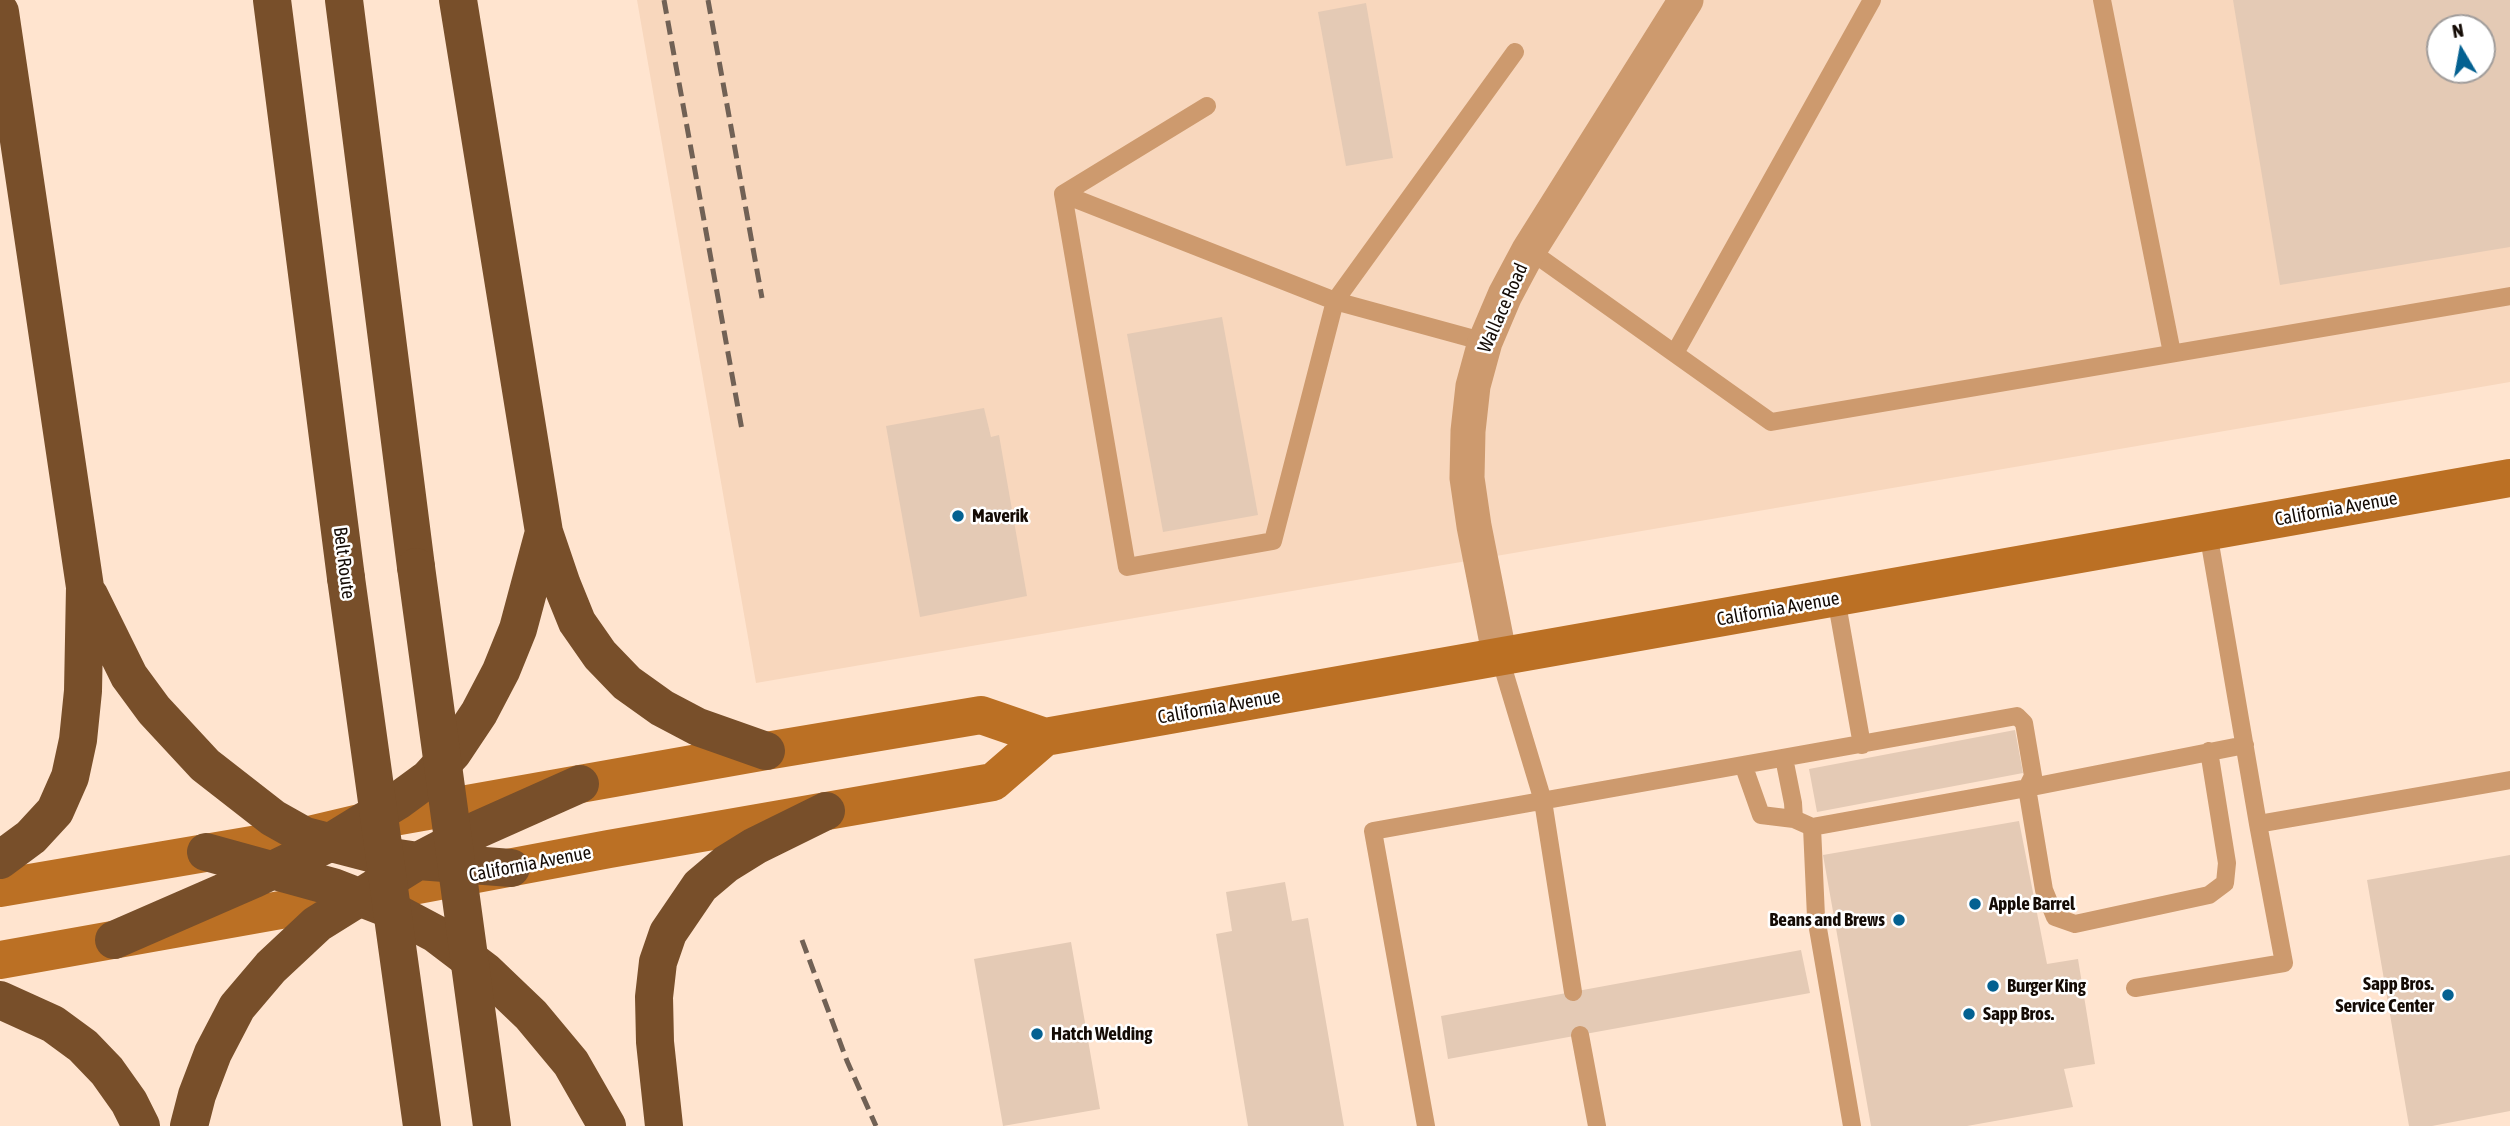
<!DOCTYPE html>
<style>
body{margin:0}
#map{position:relative;width:2510px;height:1126px;overflow:hidden;background:#ffe4cf;font-family:"Asap Condensed",sans-serif}
canvas{display:block}
.north{position:absolute;left:2426px;top:14px;width:70px;height:70px;box-sizing:border-box;background:#fff;border:2px solid #a19d9b;border-radius:50%;rotate:350deg;font-size:19px;font-weight:700;line-height:28px;text-align:center;color:#140b05}
.north::after{content:'';display:block;margin:auto;width:24px;height:32px;background:#046191;clip-path:polygon(50% 0,100% 100%,50% 72%,0 100%)}
</style>
<div id="map">
<canvas width="2510" height="1126"></canvas>
<div class="north">N</div>
</div>
<script>
const context = document.querySelector('canvas').getContext('2d');
context.lineJoin = 'round';
function fill(path, color) { context.fillStyle = color; context.fill(path, 'evenodd'); }
const toPath = rows => new Path2D(rows.map(r => 'M' + r).join(''));
function stroke(path, color, width, dash) { context.strokeStyle = color; context.lineWidth = width; context.lineCap = dash ? 'butt' : 'round'; context.setLineDash(dash || []); context.stroke(path); }
function drawText(font, color, halo, rows, align = 'center') {
  context.font = font + ' "Asap Condensed",sans-serif'; context.lineWidth = 5; context.setLineDash([]); context.textBaseline = 'middle'; context.strokeStyle = halo; context.fillStyle = color; for (const [text, x, y, turn = 0] of rows) {
    context.save(); context.translate(x, y); context.rotate((+turn || 0) * Math.PI / 180); context.textAlign = isNaN(turn) ? turn : align; if (halo) context.strokeText(text, 0, 0); context.fillText(text, 0, 0); context.restore();
  }
}
fill(toPath([
 [637,0,2510,0,2510,382,756,683],
 [2440,28,2482,28,2482,70,2440,70]
]), '#f8d7bd');
fill(toPath([
 [2233,0,2510,0,2510,247,2280,285],
 [2440,28,2482,28,2482,70,2440,70],
 [1366,3,1393,158,1346,166,1318,12],
 [1222,317,1258,515,1163,532,1127,334],
 [984,408,991,437,999,435,1027,596,920,617,886,426],
 [2015,730,2023,773,1817,812,1809,769],
 [2019,821,2047,964,2078,959,2095,1064,2064,1069,2073,1107,1967,1126,1871,1126,1823,855],
 [2510,855,2510,1111,2432,1126,2409,1126,2367,880],
 [1285,882,1292,921,1308,918,1344,1126,1248,1126,1216,934,1232,931,1226,892],
 [1071,942,1100,1109,1003,1126,974,959],
 [1801,950,1810,993,1448,1059,1441,1016]
]), '#e4cab5');
stroke(toPath([
 [2102,0,2172,353],
 [1207,106,1063,194,1127,567,1273,541,1335,301,1485,342],
 [1063,194,1335,301,1515,52],
 [1529,250,1771,422,2510,296],
 [1675,353,1872,0],
 [2208,532,2258,824,2510,780],
 [1836,598,1862,745],
 [1500,658,1543,801,1573,992],
 [1784,758,1793,803,1794,819,1812,827,2027,788,2044,890,2055,917,2075,924,2209,895,2225,883,2227,863,2209,751],
 [1744,767,1761,815,1794,819],
 [1812,827,1816,917,1852,1126],
 [2135,988,2284,963,2258,824],
 [1580,1035,1597,1126],
 [1426,1126,1373,831,2017,716,2024,723,2033,776,2027,788,2245,745]
]), '#cd9a6e', 18);
stroke(toPath([
 [1500,658,1474,526,1467,478,1468,431,1473,386,1485,342,1505,295,1529,250,1686,0]
]), '#cd9a6e', 35);
stroke(toPath([
 [0,888,305,836,360,823,766,751,981,715,1045,737,2510,478],
 [0,960,359,896,609,849,993,782,1045,737]
]), '#bb7024', 38);
stroke(toPath([
 [272,0,346,578],
 [344,0,416,567],
 [458,0,544,532,562,585,577,622,600,655,627,683,662,708,698,727,766,751],
 [0,12,85,587,83,691,78,740,70,777,55,811,31,837,0,860],
 [89,595,129,676,154,710,205,765,273,818,305,836,378,855,418,861,511,868],
 [206,852,333,887,387,908,436,934,486,972,531,1015,571,1063,607,1126],
 [114,940,254,879,329,843,399,800,429,778,453,752,479,713,501,671,518,629,544,532],
 [0,1000,53,1024,83,1046,107,1071,129,1102,141,1126],
 [189,1126,197,1095,213,1053,237,1007,271,967,317,924,418,861,479,829,580,784],
 [664,1126,655,1042,654,997,658,962,668,933,700,886,726,864,755,846,826,811]
]), '#784f2a', 38);
stroke(toPath([
 [664,0,742,430],
 [708,0,762,298],
 [802,940,847,1061,876,1126]
]), '#716155', 5, [14, 7]);
stroke(toPath([
 [416,567,492,1126],
 [346,578,422,1126]
]), '#784f2a', 38);
for (const [x, y, r, color] of [
 [958,516,7,"#046191"],
 [1975,904,7,"#046191"],
 [1899,920,7,"#046191"],
 [1993,986,7,"#046191"],
 [2448,995,7,"#046191"],
 [1969,1014,7,"#046191"],
 [1037,1034,7,"#046191"]
]) { const dot = new Path2D(); dot.arc(x, y, r, 0, 2 * Math.PI); context.fillStyle = color; context.fill(dot); stroke(dot, '#fff', 2.5); }
drawText('19px', '#140b05', '#fff', [
 ["Wallace Road",1503,308,-66],
 ["California Avenue",2336,509,-10],
 ["Belt Route",344,563,83],
 ["California Avenue",1778,609,-10],
 ["California Avenue",1219,707,-10],
 ["California Avenue",530,864,-11]
]);
drawText('bold 19px', '#140b05', '#fff', [
 ["Maverik",972,516],
 ["Apple Barrel",1989,904],
 ["Beans and Brews",1885,920,"right"],
 ["Sapp Bros.",2434,984,"right"],
 ["Service Center",2434,1006,"right"],
 ["Burger King",2007,986],
 ["Sapp Bros.",1983,1014],
 ["Hatch Welding",1051,1034]
], 'left');
</script>
